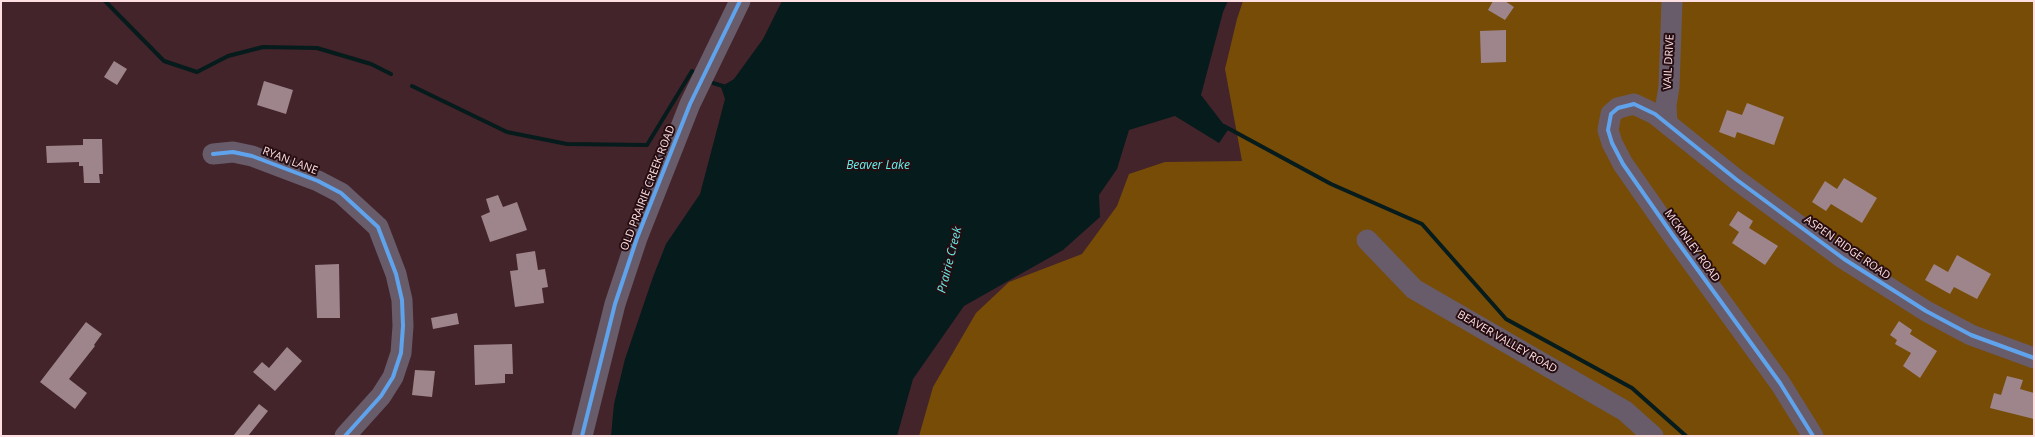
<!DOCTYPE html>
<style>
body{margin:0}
#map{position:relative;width:2035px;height:437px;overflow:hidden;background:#43242a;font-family:"Open Sans",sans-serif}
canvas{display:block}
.frame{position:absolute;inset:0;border:2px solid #fee0e2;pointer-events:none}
</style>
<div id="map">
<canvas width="2035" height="437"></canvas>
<div class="frame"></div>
</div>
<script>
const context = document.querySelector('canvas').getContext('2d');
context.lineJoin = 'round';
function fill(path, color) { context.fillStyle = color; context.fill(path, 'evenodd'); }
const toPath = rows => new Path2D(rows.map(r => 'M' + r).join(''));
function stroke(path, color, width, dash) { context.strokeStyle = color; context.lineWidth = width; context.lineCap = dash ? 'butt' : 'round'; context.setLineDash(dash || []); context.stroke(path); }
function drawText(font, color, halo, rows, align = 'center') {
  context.font = font + ' "Open Sans",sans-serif'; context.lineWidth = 4; context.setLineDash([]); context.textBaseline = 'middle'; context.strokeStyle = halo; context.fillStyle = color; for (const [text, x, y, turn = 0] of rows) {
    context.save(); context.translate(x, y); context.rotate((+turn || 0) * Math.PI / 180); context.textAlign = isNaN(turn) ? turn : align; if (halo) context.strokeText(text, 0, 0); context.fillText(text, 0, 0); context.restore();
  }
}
fill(toPath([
 [1243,1,2034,1,2034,436,919,436,933,387,976,313,1009,282,1082,254,1117,206,1129,174,1165,162,1242,161,1225,69,1237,19]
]), '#774c07');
fill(toPath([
 [782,1,1228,1,1223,12,1201,95,1228,130,1219,143,1175,116,1129,130,1117,169,1099,195,1100,217,1063,250,964,306,913,379,897,436,611,436,614,404,625,359,653,277,666,244,700,194,725,99,721,87,734,79,763,39]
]), '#061b1b');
stroke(toPath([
 [105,1,164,61,197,72,228,56,263,47,317,48,371,64,391,74],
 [713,83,726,87],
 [412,86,507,132,567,144,647,145,692,71,693,72],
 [1224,126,1331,184,1422,224,1506,319,1632,388,1686,436]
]), '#061b1b', 4);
fill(toPath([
 [1493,1,1505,1,1514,7,1505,20,1488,10],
 [1506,30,1506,62,1481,63,1480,31],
 [114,61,127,69,117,85,104,77],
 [264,81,293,90,286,114,257,105],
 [1747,103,1784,117,1774,145,1737,132,1735,138,1719,132,1727,110,1742,115],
 [83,139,102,139,103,174,99,174,100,183,84,183,83,166,79,166,79,162,47,163,46,146,83,145],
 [1844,178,1877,198,1862,223,1831,204,1826,211,1812,202,1825,181,1837,189],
 [498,195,503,207,517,202,527,230,490,242,481,216,490,212,486,199],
 [1738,211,1753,221,1749,228,1778,246,1765,265,1732,243,1739,232,1729,225],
 [535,251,538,270,545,269,548,287,542,288,544,303,515,307,510,271,518,270,516,254],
 [1957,255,1991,274,1977,299,1954,287,1950,294,1925,280,1934,264,1948,272],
 [339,264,340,318,317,318,315,265],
 [457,313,459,324,433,329,431,318],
 [1899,321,1912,330,1910,334,1937,351,1920,378,1903,366,1911,353,1895,344,1897,340,1890,335],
 [86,322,102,334,94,345,95,346,69,379,87,393,75,409,40,382],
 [512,344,513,374,505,374,505,383,475,385,474,345],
 [287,347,302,361,275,391,253,372,262,362,269,368],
 [415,370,435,371,432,397,412,395],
 [2007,376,2023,380,2020,389,2034,393,2034,419,1990,408,1994,393,2001,395],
 [259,404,268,411,248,436,233,436]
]), '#9d858b');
stroke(toPath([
 [1667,123,1666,105,1669,87,1672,1],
 [213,154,233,152,252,156,318,181,341,193,378,227,396,274,402,300,403,326,401,353,393,377,381,396,345,436],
 [1367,240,1414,289,1625,411,1653,436],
 [582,436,615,304,637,238,690,104,740,1],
 [1813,436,1780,383,1674,237,1623,164,1612,143,1608,130,1611,114,1618,108,1634,104,1655,114,1737,180,1844,259,1926,311,1971,335,2034,358]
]), '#685c6a', 21);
stroke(toPath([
 [213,154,233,152,252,156,318,181,341,193,378,227,396,274,402,300,403,326,401,353,393,377,381,396,345,436],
 [582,436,615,304,637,238,690,104,740,1],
 [1813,436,1780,383,1674,237,1623,164,1612,143,1608,130,1611,114,1618,108,1634,104,1655,114,1737,180,1844,259,1926,311,1971,335,2034,358]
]), '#60a3ed', 4);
drawText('11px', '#fee0e2', '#260d11', [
 ["VAIL DRIVE",1669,62,-87],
 ["RYAN LANE",290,161,21],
 ["OLD PRAIRIE CREEK ROAD",648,188,-69],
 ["MCKINLEY ROAD",1692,246,54],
 ["ASPEN RIDGE ROAD",1847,248,35],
 ["BEAVER VALLEY ROAD",1507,342,30]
]);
drawText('italic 12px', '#66efeb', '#260d11', [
 ["Beaver Lake",878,166],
 ["Prairie Creek",950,260,-76]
]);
</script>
